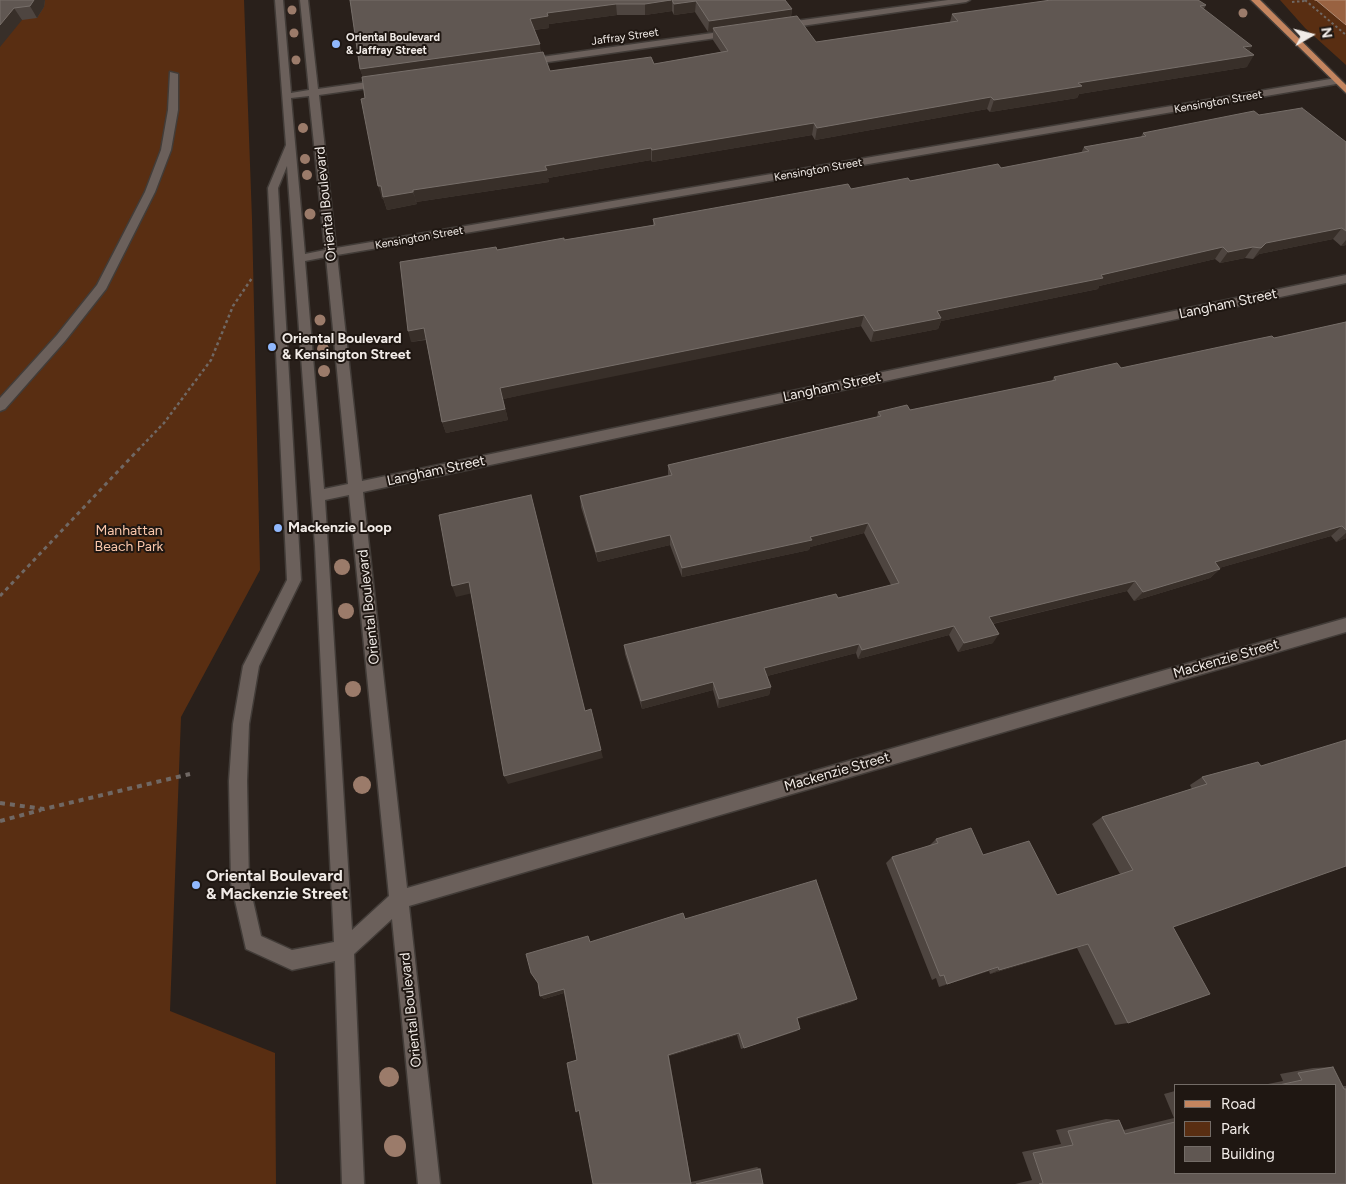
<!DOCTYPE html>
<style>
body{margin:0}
#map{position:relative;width:1346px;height:1184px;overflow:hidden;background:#29201b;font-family:Figtree,sans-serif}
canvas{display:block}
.legend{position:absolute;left:1174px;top:1084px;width:162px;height:90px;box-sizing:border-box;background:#1f1712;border:1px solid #736c67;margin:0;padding:6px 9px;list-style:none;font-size:15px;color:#f1ebe7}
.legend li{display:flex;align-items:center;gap:10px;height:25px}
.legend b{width:25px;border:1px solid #736c67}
.north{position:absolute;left:1286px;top:10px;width:50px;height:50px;-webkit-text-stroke:4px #1f1712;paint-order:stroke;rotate:82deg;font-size:14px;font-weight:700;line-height:20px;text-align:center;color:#f1ebe7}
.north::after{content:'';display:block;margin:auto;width:18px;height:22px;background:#f1ebe7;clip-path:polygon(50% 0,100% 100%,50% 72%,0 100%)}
</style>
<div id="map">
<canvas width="1346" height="1184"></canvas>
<ul class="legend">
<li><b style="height:6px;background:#c4855f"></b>Road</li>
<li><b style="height:14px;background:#592e12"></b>Park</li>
<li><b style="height:14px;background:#605752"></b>Building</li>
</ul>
<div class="north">N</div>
</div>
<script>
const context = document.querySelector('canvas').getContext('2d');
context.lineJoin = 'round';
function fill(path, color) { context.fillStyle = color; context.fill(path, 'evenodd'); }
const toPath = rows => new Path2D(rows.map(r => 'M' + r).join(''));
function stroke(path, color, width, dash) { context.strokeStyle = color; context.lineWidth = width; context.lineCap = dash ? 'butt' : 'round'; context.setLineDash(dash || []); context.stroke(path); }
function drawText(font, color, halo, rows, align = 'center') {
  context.font = font + ' Figtree,sans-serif'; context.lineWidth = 4; context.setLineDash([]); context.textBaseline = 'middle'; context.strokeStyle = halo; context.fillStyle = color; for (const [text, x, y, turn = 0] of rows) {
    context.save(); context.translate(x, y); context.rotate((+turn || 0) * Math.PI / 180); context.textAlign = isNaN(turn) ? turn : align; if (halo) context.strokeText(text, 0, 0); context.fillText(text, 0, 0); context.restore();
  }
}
fill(toPath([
 [0,0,244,0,252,219,260,570,181,717,170,1011,275,1053,276,1184,0,1184],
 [1280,0,1315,0,1346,25,1346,65,1305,28]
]), '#592e12');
const water = toPath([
 [1315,0,1346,0,1346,25,1316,0,1315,0]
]);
fill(water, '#996241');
stroke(water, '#b38b73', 1);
const minor = toPath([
 [275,0,283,0,291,93,309,90,300,0,308,0,318,89,382,80,387,83,382,86,319,95,336,248,1336,78,1341,81,1336,84,337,255,362,481,1346,275,1346,283,363,492,407,888,1346,618,1346,632,409,906,440,1184,418,1184,392,919,354,954,364,1184,342,1184,335,961,292,970,246,949,231,883,229,781,233,724,243,666,287,580,268,188,286,145,275,0],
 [309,96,325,250,305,254,291,98,309,96],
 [287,166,315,546,334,942,292,950,261,936,249,883,247,781,249,724,259,666,301,580,278,188,287,166],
 [326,257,348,484,324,489,305,261,326,257],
 [349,495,389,896,352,930,325,500,349,495],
 [948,0,970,0,966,2,781,29,777,26,781,23,948,0],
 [734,30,738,33,737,35,527,65,523,62,527,59,734,30],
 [170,72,178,74,178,110,171,150,155,192,106,289,65,341,5,409,0,411,0,398,57,335,97,285,145,192,161,150,168,110,170,72]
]);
const major = toPath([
 [1251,0,1260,0,1346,85,1346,93,1251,0]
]);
stroke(minor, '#423c38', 3);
stroke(major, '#423c38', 3);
stroke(toPath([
 [1305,0,1346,35],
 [1292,2,1305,1]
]), '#706864', 2, [2.5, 2.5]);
stroke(toPath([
 [138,450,164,423,211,360,233,306,252,278]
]), '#706864', 2.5, [3, 3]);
stroke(toPath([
 [0,596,139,449]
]), '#706864', 3, [4, 4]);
stroke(toPath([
 [0,803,44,809,190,774],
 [0,821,41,810]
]), '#706864', 4, [5, 5]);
fill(minor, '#6b605b');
fill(major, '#c4855f');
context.fillStyle = '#9b7b6a';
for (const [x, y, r] of [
 [292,10,4.5],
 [1243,13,4.5],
 [294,33,4.5],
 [296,60,4.5],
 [303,128,5],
 [305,159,5],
 [307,175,5],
 [310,214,5.5],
 [320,320,5.5],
 [323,349,6],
 [324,371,6],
 [342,567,8],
 [346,611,8],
 [353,689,8],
 [362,785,9],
 [389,1077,10],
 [395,1146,11]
]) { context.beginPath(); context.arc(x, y, r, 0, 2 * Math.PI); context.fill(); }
fill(toPath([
 [0,0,45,0,44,7,37,18,22,20],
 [350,0,785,0,792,9,791,17,816,42,950,22,952,14,1206,5,1204,9,1249,52,1247,67,1079,94,1077,98,990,112,987,109,815,140,812,135,652,162,651,160,548,178,549,182,416,202,417,204,387,210,383,198,382,199,365,98,363,77,360,69],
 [672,11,674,15,695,12,708,32,713,31,713,40,721,52,654,64,550,71,541,52,534,30,549,28,549,24,617,15,645,15],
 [1259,115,1346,142,1346,245,1341,246,1333,239,1259,254,1253,259,1245,258,1220,263,1215,259,1099,286,1098,289,941,321,938,329,871,342,861,326,562,386,503,399,508,420,446,433,442,422,426,340,411,342,497,250,564,240,653,225,653,219,851,189,1001,168,1081,153,1084,147,1141,137,1143,133],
 [1346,322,1346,538,1336,542,1331,536,1219,568,1220,569,1210,578,1134,601,1127,591,993,624,993,643,958,652,949,635,858,659,856,653,767,676,771,687,769,695,718,708,713,690,642,709,625,654,624,645,838,598,891,585,864,533,810,547,809,550,682,577,670,545,598,562,581,507,580,496,668,475,668,465,877,417,878,412,910,410,1052,381,1054,377,1121,368,1274,338],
 [1258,762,1173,927,1128,1023,1115,1025,1077,948,990,974,989,971,939,987,936,978,932,980,886,863,892,857,929,846,936,839,983,855,1057,895,1120,874,1092,824,1102,817,1192,789,1190,785,1202,777],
 [685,919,857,999,852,1002,797,1019,797,1031,741,1049,737,1035,669,1056,691,1182,757,1167,760,1169,763,1184,593,1184,577,1060,564,993,544,999,540,996],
 [1333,1067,1342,1086,1346,1086,1346,1184,1015,1184,1032,1180,1022,1152,1061,1144,1056,1130,1106,1119,1119,1120,1124,1130,1174,1118,1164,1094,1175,1091,1175,1173,1335,1085,1263,1085,1283,1081,1280,1074,1313,1068],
 [1222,1084,1223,1085,1204,1085,1206,1085]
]), '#4e4540');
fill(toPath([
 [34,0,45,0,44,7,37,18,30,6],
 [672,0,672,11,645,15,645,4],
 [696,1,695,12,674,15,674,4],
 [616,4,617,15,549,24,549,28,532,30,530,19,547,13],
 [14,8,22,20,0,47,0,25],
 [792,9,790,20,713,28,713,31,708,32,709,21],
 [540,44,541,56,364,81,360,69],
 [1252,46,1247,56,1254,55,1247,67,1079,94,1077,98,990,112,994,100,1243,47],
 [991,97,987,109,815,140,817,128],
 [814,123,812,135,652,162,652,150],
 [651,148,651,160,548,178,549,182,416,202,413,190,545,166],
 [378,186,381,186,413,192,417,204,387,210,383,198,382,199],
 [1342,228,1333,239,1259,254,1253,259,1261,248,1266,243],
 [1346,240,1346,245,1341,246],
 [1223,247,1215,259,1099,286,1098,289,941,321,938,329,871,342,874,331,937,311,1101,275],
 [1253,247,1245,258,1220,263,1228,252],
 [864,315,861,326,503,399,508,420,446,433,442,422,500,388],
 [424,328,427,339,411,342,408,331],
 [868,523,864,533,810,547,809,550,682,577,682,568,810,537],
 [1342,526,1331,536,1205,572,1215,562],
 [1346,533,1346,538,1336,542],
 [670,535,670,545,598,562,596,552],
 [1220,569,1210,578,1134,601,1143,592],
 [1135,581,1127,591,983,626,989,617],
 [469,582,473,593,456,597,452,586],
 [954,626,949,635,858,659,862,650],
 [999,634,993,643,958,652,964,643],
 [859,644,856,653,763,677,764,668],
 [713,682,713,690,642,709,641,701],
 [771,687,769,695,718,708,719,699],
 [601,750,603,758,508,784,504,776],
 [1088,944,1077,948,990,974,999,970],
 [998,967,989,971,939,987,947,984],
 [564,989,567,992,544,999,540,996],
 [857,999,852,1002,793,1021,797,1018],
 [800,1029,797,1031,741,1049,744,1048],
 [739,1033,737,1035,668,1056,668,1055]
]), '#382f29');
const building = toPath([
 [0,0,34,0,30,6,14,8,0,25,0,0],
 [350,0,671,0,645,4,616,4,547,13,548,16,530,19,540,44,360,69,350,0],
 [672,0,785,0,792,9,709,21,696,1,674,4,672,0],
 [1051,0,1198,0,1206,5,1200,6,1252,46,1243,47,1254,55,1078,83,1082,86,994,100,991,97,817,128,814,123,652,150,651,148,545,166,547,170,413,190,413,192,383,197,381,186,378,186,361,99,365,98,362,77,543,52,550,71,651,57,654,64,728,51,713,28,797,16,816,42,958,21,952,14,1051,0],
 [1302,108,1346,142,1346,231,1342,228,1266,243,1261,248,1253,247,1228,252,1223,247,1101,275,1103,278,937,311,941,318,874,331,864,315,500,388,505,409,442,422,424,328,408,331,400,262,496,247,497,250,564,238,564,240,655,225,653,219,848,184,851,189,908,178,910,181,998,164,1001,168,1089,151,1084,147,1146,136,1143,133,1254,111,1259,115,1302,108],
 [1346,322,1346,530,1342,526,1215,562,1220,569,1143,592,1135,581,989,617,999,634,964,643,954,626,862,650,859,644,764,668,771,687,719,699,713,682,641,701,624,645,836,594,838,598,899,583,868,523,810,537,812,540,682,568,670,535,596,552,580,496,672,475,668,465,881,416,878,412,907,405,910,410,1056,380,1054,377,1117,363,1121,368,1243,342,1272,336,1274,338,1346,322],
 [531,495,585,711,591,709,601,750,504,776,469,582,452,586,439,515,531,495],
 [1346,740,1346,866,1173,927,1210,994,1128,1023,1088,944,999,970,998,967,947,984,944,975,940,976,892,857,938,843,936,839,971,828,983,855,1029,841,1057,895,1133,870,1102,817,1207,784,1202,777,1258,762,1261,766,1346,740],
 [816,880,857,999,797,1018,800,1029,744,1048,739,1033,668,1055,691,1184,593,1184,579,1110,576,1112,567,1063,577,1060,564,989,540,996,538,983,531,973,526,954,588,936,590,942,683,913,685,919,816,880],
 [1333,1067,1344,1089,1346,1089,1346,1184,1039,1184,1043,1183,1033,1153,1073,1145,1068,1131,1119,1120,1125,1134,1175,1122,1175,1173,1335,1173,1335,1085,1279,1085,1302,1080,1298,1073,1333,1067],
 [760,1169,763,1184,696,1184,760,1169]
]);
fill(building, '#605752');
stroke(building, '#766e69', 1);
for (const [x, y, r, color] of [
 [336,44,5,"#90b8fd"],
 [272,347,5,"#90b8fd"],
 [278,528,5,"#90b8fd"],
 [196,885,5,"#90b8fd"]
]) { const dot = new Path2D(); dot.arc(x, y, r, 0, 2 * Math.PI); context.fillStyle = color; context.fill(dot); stroke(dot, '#1f1712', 2); }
drawText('11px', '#f1ebe7', '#1f1712', [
 ["Jaffray Street",625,37,-8],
 ["Kensington Street",1218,102,-10],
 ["Kensington Street",818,170,-10],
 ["Kensington Street",419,238,-10]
]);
drawText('bold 11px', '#f1ebe7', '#1f1712', [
 ["Oriental Boulevard",346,38],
 ["& Jaffray Street",346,51]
], 'left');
drawText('14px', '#f1ebe7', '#1f1712', [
 ["Oriental Boulevard",326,204,-96],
 ["Langham Street",1228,304,-12],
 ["Langham Street",832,387,-12],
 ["Langham Street",436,471,-12],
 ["Oriental Boulevard",369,607,-96],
 ["Mackenzie Street",1226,659,-16],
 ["Mackenzie Street",837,772,-16],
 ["Oriental Boulevard",411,1010,-96]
]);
drawText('bold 14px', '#f1ebe7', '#1f1712', [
 ["Oriental Boulevard",282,339],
 ["& Kensington Street",282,355],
 ["Mackenzie Loop",288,528]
], 'left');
drawText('14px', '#f9c6aa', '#1f1712', [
 ["Manhattan",129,531],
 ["Beach Park",129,547]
]);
drawText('bold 16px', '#f1ebe7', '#1f1712', [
 ["Oriental Boulevard",206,876],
 ["& Mackenzie Street",206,894]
], 'left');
</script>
